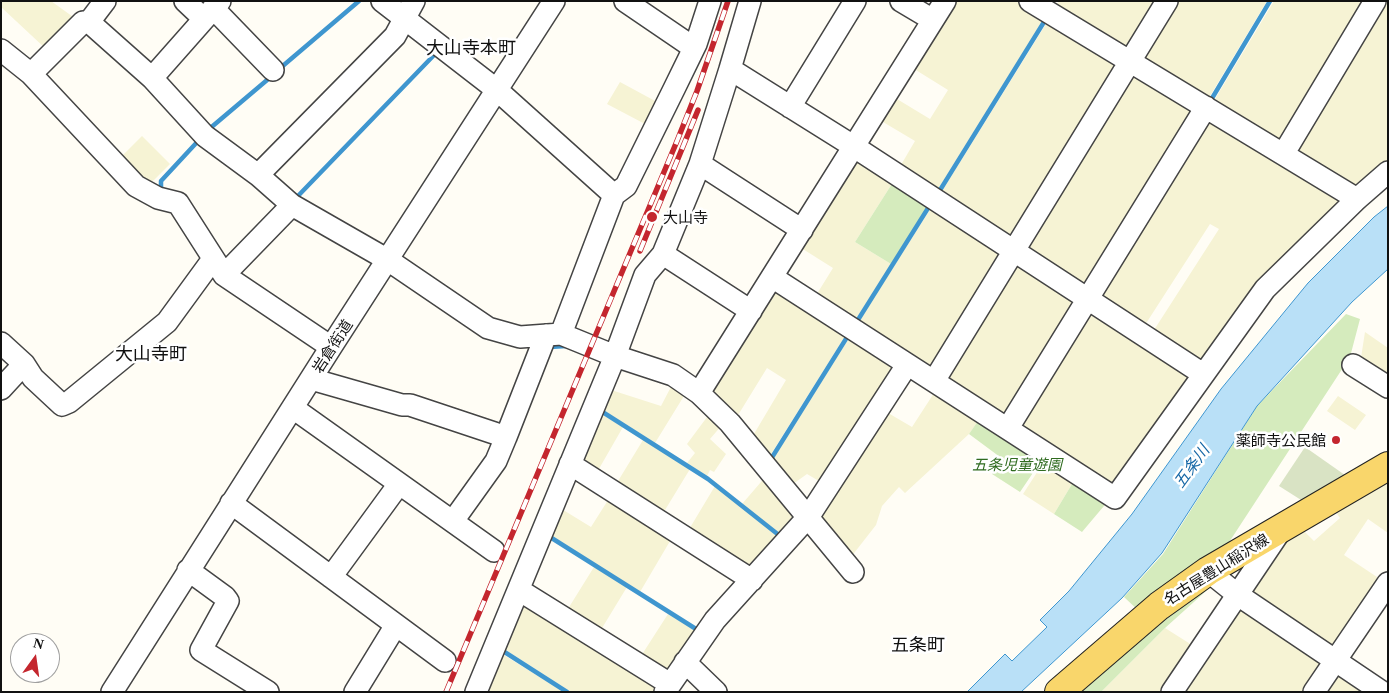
<!DOCTYPE html>
<meta charset="utf-8">
<style>
body{margin:0}
#map{position:relative;width:1389px;height:693px;overflow:hidden;background:#fffdf5;font-family:Georgia,serif}
canvas{display:block}
.frame{position:absolute;inset:0;border:2px solid #111;pointer-events:none}
.north{position:absolute;left:10px;top:633px;width:50px;height:50px;box-sizing:border-box;background:#fff;border:1px solid #a0a0a0;border-radius:50%;rotate:14deg;font-size:14px;font-weight:700;line-height:20px;text-align:center;color:#111}
.north::after{content:'';display:block;margin:auto;width:18px;height:22px;background:#c4262e;clip-path:polygon(50% 0,100% 100%,50% 72%,0 100%)}
</style>
<div id="map">
<canvas width="1389" height="693"></canvas>
<div class="frame"></div>
<div class="north">N</div>
</div>
<script>
const context = document.querySelector('canvas').getContext('2d');
context.lineJoin = 'round';
function fill(path, color) { context.fillStyle = color; context.fill(path, 'evenodd'); }
const toPath = rows => new Path2D(rows.map(r => 'M' + r).join(''));
function stroke(path, color, width, dash) { context.strokeStyle = color; context.lineWidth = width; context.lineCap = dash ? 'butt' : 'round'; context.setLineDash(dash || []); context.stroke(path); }
function drawText(font, color, halo, rows, align = 'center') {
  context.font = font + ' Georgia,"Noto Sans JP",serif'; context.lineWidth = 5; context.setLineDash([]); context.textBaseline = 'middle'; context.strokeStyle = halo; context.fillStyle = color; for (const [text, x, y, turn = 0] of rows) {
    context.save(); context.translate(x, y); context.rotate((+turn || 0) * Math.PI / 180); context.textAlign = isNaN(turn) ? turn : align; if (halo) context.strokeText(text, 0, 0); context.fillText(text, 0, 0); context.restore();
  }
}
fill(toPath([
 [1,1,51,1,76,19,46,49,1,7],
 [952,1,1019,1,1045,17,935,194,898,170,915,141,878,119,892,96,930,119,948,90,911,67],
 [1059,1,1160,1,1128,49,1055,8],
 [1176,1,1267,1,1207,101,1144,63,1143,56],
 [1274,1,1367,1,1285,140,1276,143,1212,104],
 [1381,1,1388,1,1388,165,1355,188,1296,155,1294,146],
 [1049,19,1121,63,1016,236,1006,239,939,196],
 [1136,72,1196,113,1083,288,1027,254,1025,244,1129,74],
 [620,82,657,102,645,124,607,104],
 [1208,118,1341,195,1343,208,1204,366,1154,330,1219,229,1210,224,1145,325,1100,299,1099,290],
 [142,136,170,164,154,180,145,185,119,159],
 [853,158,895,179,855,242,891,264,854,322,815,297,833,268,798,246],
 [933,205,999,249,1001,259,936,366,929,369,857,324],
 [1022,263,1074,299,1077,306,1003,417,946,381,1013,266],
 [778,288,847,333,768,459,751,439,786,380,767,368,735,420,711,393,769,290],
 [1093,310,1197,377,1116,490,1020,429,1019,420,1086,313],
 [1365,332,1388,348,1388,383,1360,364],
 [851,335,895,364,824,484,807,474,793,484,772,460],
 [673,383,687,391,655,443,600,408,608,389,661,406],
 [936,390,980,418,969,434,905,493,899,487,882,506,876,525,851,557,819,519,883,410,912,427],
 [1338,396,1366,415,1355,430,1327,411],
 [598,412,623,427,596,474,580,458],
 [710,413,722,425,710,439,726,454,714,472,710,470,707,476,687,463,695,453,687,444],
 [643,440,690,469,662,515,615,486],
 [1045,460,1075,479,1054,514,1023,494],
 [767,475,796,517,780,535,742,504],
 [1388,480,1388,533,1368,519,1344,555,1380,579,1334,648,1252,595,1252,590,1285,541,1303,530,1314,541,1340,518,1335,511],
 [715,486,781,539,754,569,688,531],
 [610,497,673,536,640,592,549,534,560,508,591,527],
 [594,567,627,587,599,633,566,612],
 [520,601,657,684,659,692,571,692,501,647],
 [1238,607,1324,658,1305,692,1180,692],
 [668,614,698,632,667,672,641,656],
 [1165,628,1192,645,1160,692,1101,692],
 [499,652,564,692,483,692],
 [1336,672,1374,692,1322,692]
]), '#f6f3d4');
fill(toPath([
 [895,179,930,203,891,264,855,242],
 [1346,314,1360,319,1350,357,1222,553,1141,613,1124,597,1163,554,1257,406],
 [980,418,1043,458,1020,492,992,474,1000,457,969,434],
 [1075,479,1109,500,1082,532,1054,514],
 [1209,580,1215,583,1165,628,1101,692,1070,692]
]), '#d5ebbd');
fill(toPath([
 [1305,447,1352,480,1309,505,1279,486]
]), '#d9e3c4');
const water = toPath([
 [1388,206,1388,269,1352,302,1257,406,1162,553,1122,598,1021,692,967,692,1005,654,1012,661,1047,627,1040,620,1069,591,1132,514,1221,389,1308,283,1374,217,1388,206]
]);
fill(water, '#b9e0f7');
stroke(water, '#3f96cf', 1);
stroke(toPath([
 [278,70,359,1],
 [1211,100,1270,1],
 [208,130,273,75],
 [161,189,161,181,199,140],
 [937,195,1044,22],
 [296,198,436,53],
 [856,323,930,205],
 [550,347,566,346],
 [601,411,708,479,780,536,782,534],
 [771,459,849,334],
 [550,537,696,629],
 [503,651,567,692]
]), '#3f96cf', 4.5);
const minor = toPath([
 [185,1,204,19],
 [220,1,152,78,205,136,258,175,292,205,388,260,488,328,520,337,561,334,615,356,673,375,699,393,730,423,853,572],
 [382,1,497,90,614,195],
 [625,1,694,48],
 [750,1,730,69,853,146,1203,374],
 [901,1,933,20],
 [1030,1,1357,199],
 [213,8,273,70],
 [89,22,152,78],
 [1,50,31,74,136,186,158,198,178,203,224,275,331,347],
 [31,74,83,22,89,22,105,1],
 [790,107,855,1],
 [1284,153,1375,1],
 [700,164,802,230],
 [258,175,395,36,414,1],
 [663,254,751,311],
 [224,275,292,205],
 [772,277,1115,498,1265,289,1357,199,1388,172],
 [561,334,614,195,626,186,675,87,696,44,710,1],
 [1,343,24,364,33,378,62,405,69,402,167,322,213,259],
 [1353,365,1388,387],
 [311,379,402,405,410,405,506,437,546,335],
 [934,381,1167,1],
 [1,389,24,364],
 [699,393,945,1],
 [293,408,494,551],
 [1008,428,1206,107],
 [570,464,752,580],
 [231,503,445,661],
 [453,521,496,461,506,437],
 [188,570,225,597,228,601,201,650,268,692],
 [1208,571,1238,595,1382,692],
 [331,577,399,484],
 [519,590,670,684],
 [685,662,716,692],
 [112,692,331,347,554,1],
 [355,692,396,625],
 [476,692,615,356,645,275,663,254,700,164,730,69],
 [665,692,715,620,809,516,907,365],
 [1172,692,1281,530],
 [1314,692,1388,583]
]);
const major = toPath([
 [1059,692,1159,606,1208,571,1388,466]
]);
stroke(minor, '#444', 24);
stroke(major, '#222', 30);
stroke(minor, '#fff', 21);
stroke(major, '#f9d66b', 28);
const rail = toPath([
 [640,251,698,110],
 [446,692,677,141,697,91,728,1]
]);
stroke(rail, '#c4262e', 5.5);
stroke(rail, '#fff', 4, [11]);
for (const [x, y, r, color] of [
 [652,217,6,"#c4262e"],
 [1336,440,5,"#c4262e"]
]) { const dot = new Path2D(); dot.arc(x, y, r, 0, 2 * Math.PI); context.fillStyle = color; context.fill(dot); stroke(dot, '#fff', 2); }
drawText('15px', '#111', '#fff', [
 ["大山寺",663,217],
 ["薬師寺公民館",1326,440,"right"]
], 'left');
drawText('15px', '#111', '#fff', [
 ["岩倉街道",332,346,-57],
 ["名古屋豊山稲沢線",1216,569,-32]
]);
drawText('italic 15px', '#2f6b1f', '#fff', [
 ["五条児童遊園",1017,464]
]);
drawText('italic 16px', '#1768a6', '#fff', [
 ["五条川",1191,466,-54]
]);
drawText('18px', '#111', '#fff', [
 ["大山寺本町",471,47],
 ["大山寺町",151,353],
 ["五条町",918,644]
]);
</script>
